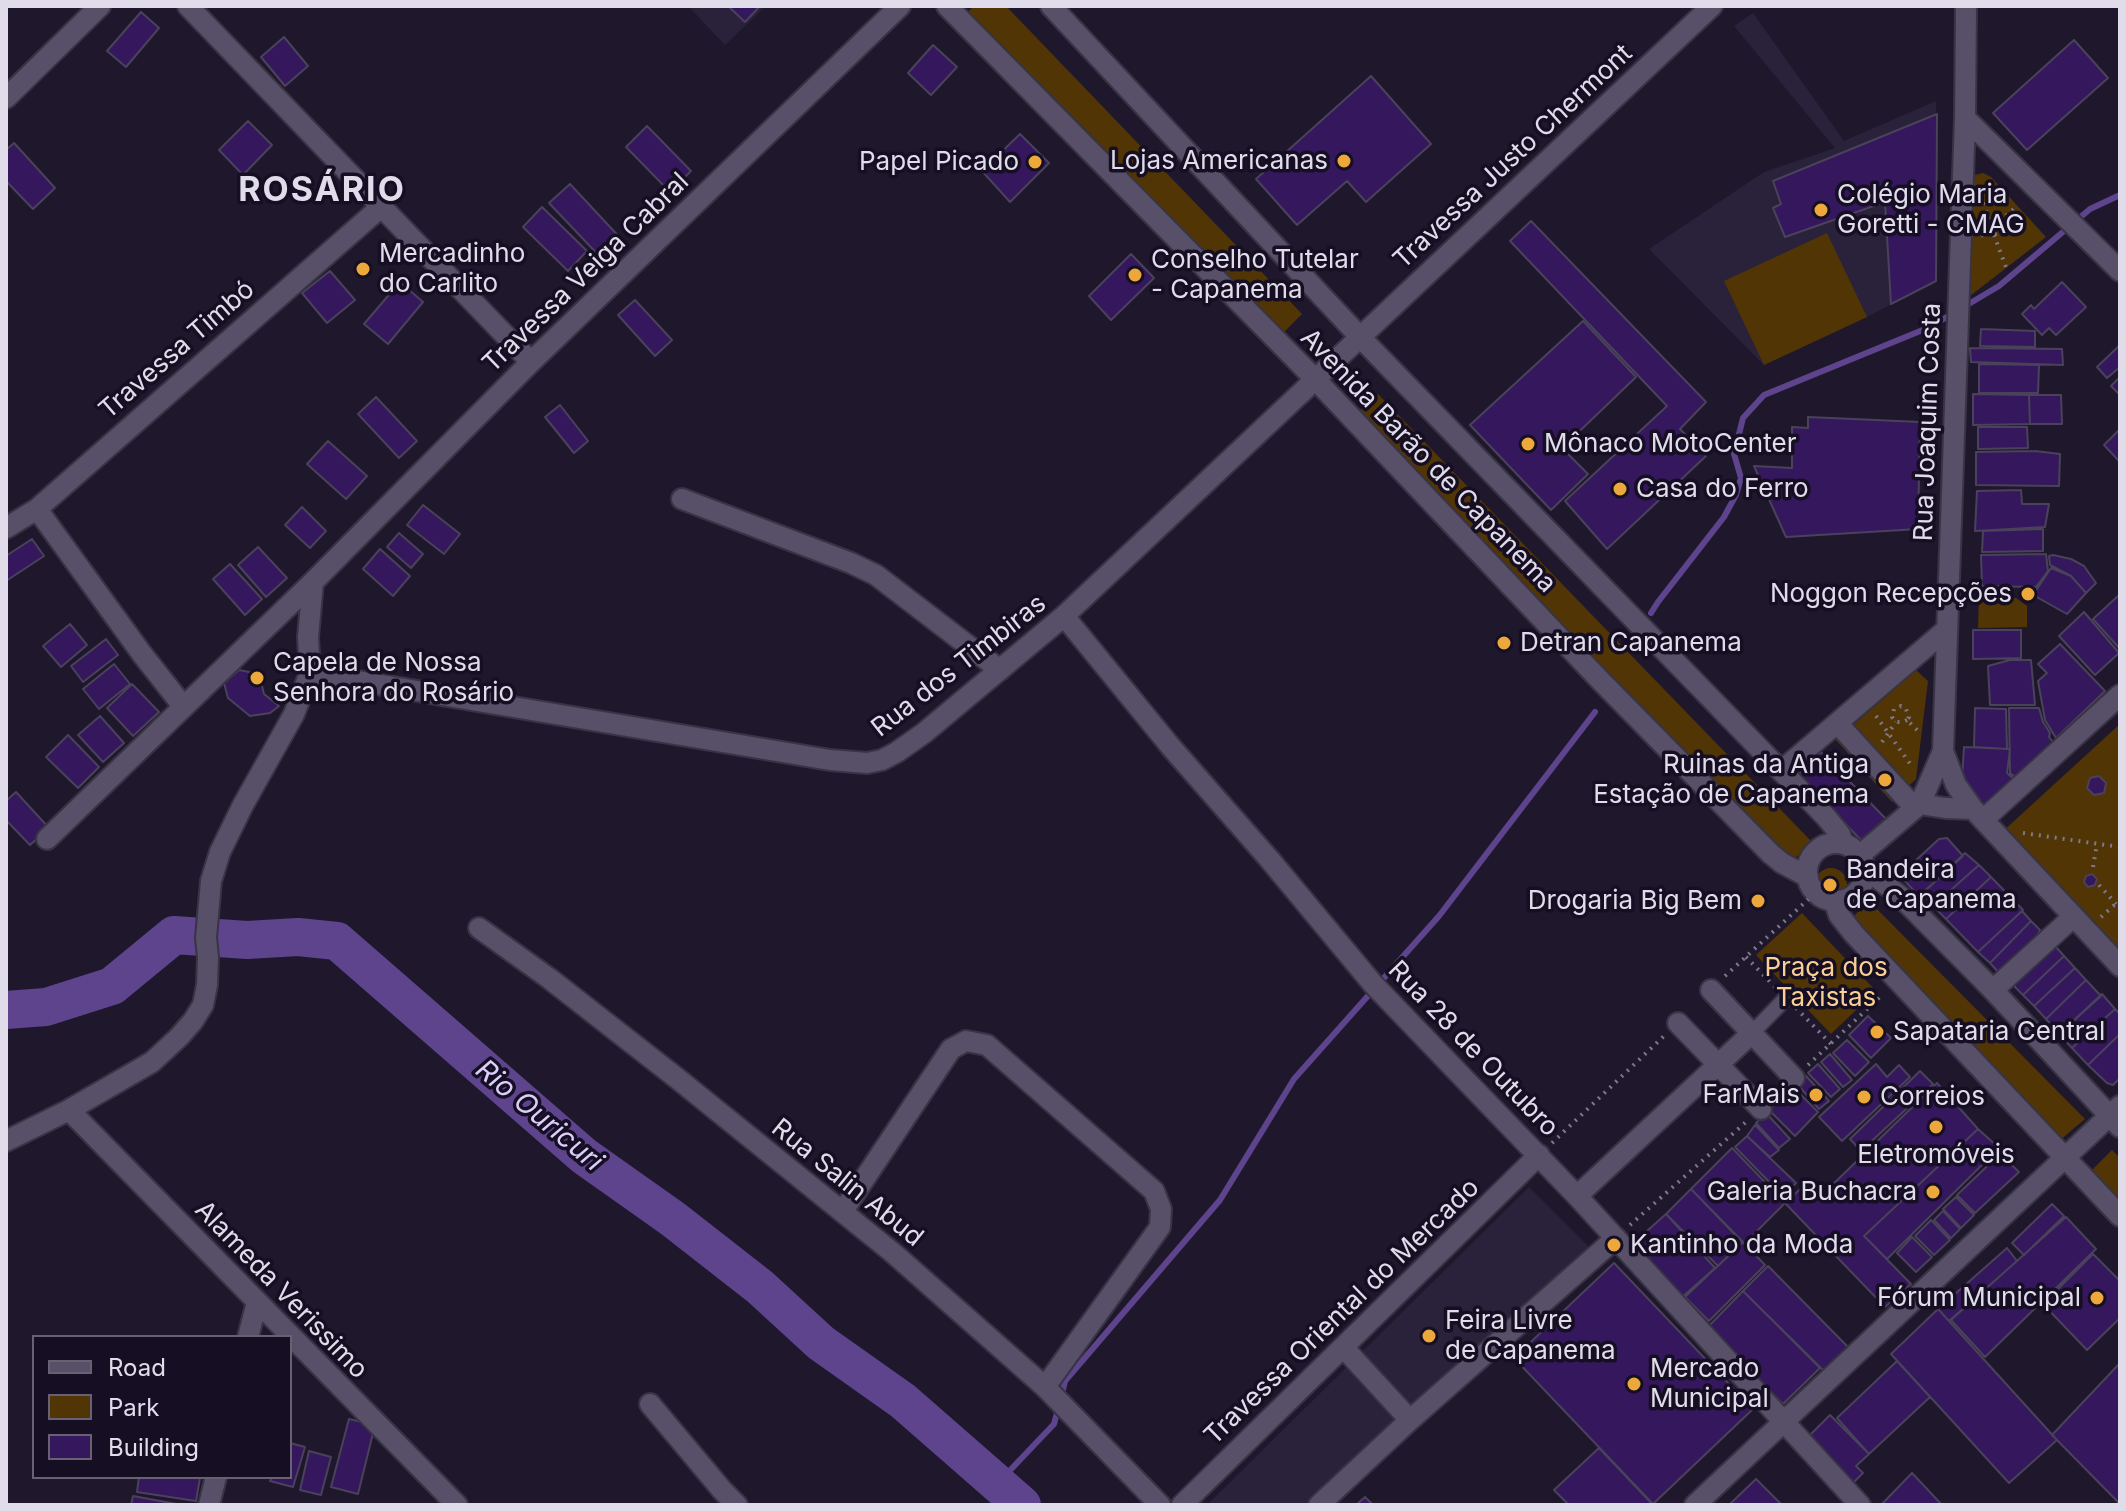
<!DOCTYPE html>
<meta charset="utf-8">
<style>
body{margin:0}
#map{position:relative;width:2126px;height:1511px;overflow:hidden;background:#1f182d;font-family:Inter,sans-serif}
canvas{display:block}
.frame{position:absolute;inset:0;border:8px solid #e0dcea;pointer-events:none}
.legend{position:absolute;left:32px;top:1335px;width:260px;height:144px;box-sizing:border-box;background:#160f23;border:2px solid #676173;margin:0;padding:10px 14px;list-style:none;font-size:24px;color:#e0dcea}
.legend li{display:flex;align-items:center;gap:16px;height:40px}
.legend b{width:40px;border:2px solid #676173}
</style>
<div id="map">
<canvas width="2126" height="1511"></canvas>
<div class="frame"></div>
<ul class="legend">
<li><b style="height:10px;background:#575068"></b>Road</li>
<li><b style="height:22px;background:#523504"></b>Park</li>
<li><b style="height:22px;background:#34175c"></b>Building</li>
</ul>
</div>
<script>
const context = document.querySelector('canvas').getContext('2d');
context.lineJoin = 'round';
function fill(path, color) { context.fillStyle = color; context.fill(path, 'evenodd'); }
const toPath = rows => new Path2D(rows.map(r => 'M' + r).join(''));
function stroke(path, color, width, dash) { context.strokeStyle = color; context.lineWidth = width; context.lineCap = dash ? 'butt' : 'round'; context.setLineDash(dash || []); context.stroke(path); }
function drawText(font, color, halo, rows, align = 'center') {
  context.font = font + ' Inter,sans-serif'; context.lineWidth = 7; context.setLineDash([]); context.textBaseline = 'middle'; context.strokeStyle = halo; context.fillStyle = color; for (const [text, x, y, turn = 0] of rows) {
    context.save(); context.translate(x, y); context.rotate((+turn || 0) * Math.PI / 180); context.textAlign = isNaN(turn) ? turn : align; if (halo) context.strokeText(text, 0, 0); context.fillText(text, 0, 0); context.restore();
  }
}
fill(toPath([
 [688,6,766,6,725,45],
 [1753,13,1844,141,1936,101,1936,281,1867,317,1764,365,1649,249,1764,172,1835,148,1734,26],
 [1529,1187,1593,1251,1304,1505,1207,1505]
]), '#2a213b');
fill(toPath([
 [974,6,1006,6,1302,314,1278,338,966,14],
 [1983,173,1991,177,2046,237,1970,296,1965,296,1971,181,1975,175],
 [1827,233,1867,317,1764,365,1724,281],
 [1378,394,1812,842,1790,863,1352,417],
 [1979,598,2016,598,2027,606,2027,627,1978,628],
 [1916,670,1928,681,1916,779,1892,802,1836,740],
 [2120,724,2120,954,2001,833],
 '1815 884a16 16 0 1 1 32 0a16 16 0 1 1-32 0Z',
 [1869,901,2085,1119,2059,1141,1847,923],
 [1802,913,1876,991,1831,1034,1756,955],
 [2112,1150,2120,1158,2120,1205,2089,1173]
]), '#523504');
stroke(toPath([
 [1651,613,1658,602,1724,517,1736,495,1741,478,1734,454,1743,418,1764,395,1930,327,1999,286,2090,209,2120,195],
 [1061,1398,1065,1381,1220,1200,1294,1079,1439,916,1595,712],
 [998,1483,1054,1424,1058,1409]
]), '#5d448c', 6);
stroke(toPath([
 [6,1010,46,1007,112,986,174,935,247,940,298,937,337,941,584,1156,673,1219,760,1287,821,1343,903,1401,1022,1505]
]), '#5d448c', 38);
const building = toPath([
 [728,6,760,6,745,22,728,6],
 [141,12,159,28,126,67,107,51,141,12],
 [284,37,308,66,285,86,261,57,284,37],
 [2074,40,2108,78,2027,150,1993,113,2074,40],
 [933,45,957,67,931,95,908,73,933,45],
 [1371,76,1431,144,1366,202,1347,181,1297,225,1256,179,1371,76],
 [1937,114,1936,281,1891,304,1885,202,1785,237,1773,208,1781,204,1773,181,1937,114],
 [248,121,272,145,243,175,219,150,248,121],
 [647,126,691,171,670,192,626,147,647,126],
 [1020,134,1049,163,1010,202,982,171,1020,134],
 [14,143,55,188,33,209,6,181,6,150,14,143],
 [570,184,624,242,604,261,549,203,570,184],
 [542,207,587,251,568,271,523,227,542,207],
 [1531,221,1706,402,1680,429,1706,456,1607,549,1565,501,1667,406,1510,241,1531,221],
 [1131,254,1154,278,1111,320,1089,296,1131,254],
 [330,271,355,300,327,323,302,293,330,271],
 [400,282,423,302,388,344,364,324,400,282],
 [2062,282,2086,307,2056,335,2049,328,2042,335,2022,314,2031,305,2034,309,2062,282],
 [635,300,672,340,655,356,618,315,635,300],
 [1583,321,1636,377,1562,448,1588,474,1551,510,1470,425,1583,321],
 [1981,329,2035,331,2035,347,1980,346,1981,329],
 [2120,345,2120,367,2107,378,2097,367,2120,345],
 [1970,348,2062,349,2063,365,1971,362,1970,348],
 [1979,364,2039,365,2038,393,1979,393,1979,364],
 [2120,377,2120,395,2111,386,2120,377],
 [1973,394,2029,395,2030,424,1973,425,1973,394],
 [2029,395,2061,395,2062,424,2030,424,2029,395],
 [376,397,417,441,399,458,358,414,376,397],
 [560,405,588,441,574,453,545,417,560,405],
 [1808,417,1920,422,1918,529,1786,537,1754,466,1792,468,1792,427,1808,428,1808,417],
 [1978,427,2027,427,2028,448,1978,449,1978,427],
 [2120,429,2120,462,2104,445,2120,429],
 [328,441,367,476,346,499,307,464,328,441],
 [2035,451,2060,454,2059,486,1976,485,1976,452,2035,451],
 [2021,490,2022,504,2049,504,2045,527,1975,531,1977,491,2021,490],
 [423,505,460,534,444,554,407,525,423,505],
 [302,507,326,531,310,548,285,525,302,507],
 [2043,529,2043,551,1982,552,1983,531,2043,529],
 [399,533,423,554,411,568,387,547,399,533],
 [32,539,44,556,6,581,6,556,32,539],
 [258,547,287,578,266,597,238,565,258,547],
 [380,549,410,576,393,596,363,569,380,549],
 [2046,554,2048,571,2036,587,1982,586,1981,555,2046,554],
 [2053,555,2071,559,2084,566,2096,583,2086,593,2071,576,2050,565,2049,556,2053,555],
 [230,564,262,599,245,615,213,579,230,564],
 [2051,568,2071,576,2086,593,2067,614,2033,595,2051,568],
 [2118,596,2120,598,2120,649,2093,619,2118,596],
 [2084,612,2119,653,2095,675,2059,636,2084,612],
 [70,624,87,645,61,667,43,646,70,624],
 [1973,630,2021,630,2021,658,1973,659,1973,630],
 [106,639,118,655,83,682,71,666,106,639],
 [2060,644,2105,691,2056,738,2045,720,2038,681,2047,673,2038,664,2060,644],
 [2010,660,2031,660,2035,705,1990,705,1988,666,2010,660],
 [114,664,130,684,99,709,83,689,114,664],
 [239,670,259,674,264,694,279,706,270,713,250,716,228,698,224,683,239,670],
 [132,684,159,712,133,736,107,708,132,684],
 [1975,708,2006,709,2007,749,1974,747,1975,708],
 [2009,708,2039,708,2043,722,2050,733,2049,737,2053,742,2016,778,2010,773,2009,708],
 [100,716,124,743,103,762,78,735,100,716],
 [68,735,99,767,78,788,46,757,68,735],
 [1964,747,2010,749,2007,773,2015,780,1987,806,1961,794,1964,747],
 [1821,752,1886,819,1863,842,1798,775,1821,752],
 [2099,776,2106,783,2104,793,2094,795,2087,788,2090,778,2099,776],
 [16,792,49,828,30,845,6,820,6,801,16,792],
 [1947,838,1963,856,1919,896,1903,879,1903,872,1939,839,1947,838],
 [1965,853,1979,865,1933,906,1922,894,1965,853],
 [1979,865,1991,877,1946,919,1933,906,1979,865],
 [2092,874,2097,879,2095,885,2088,887,2084,882,2086,876,2092,874],
 [1991,877,2023,910,1978,952,1946,919,1991,877],
 [2022,911,2031,921,1990,963,1978,952,2022,911],
 [2031,921,2040,930,2035,941,2001,975,1990,963,2031,921],
 [2050,946,2056,947,2064,956,2023,995,2015,987,2014,980,2050,946],
 [2064,956,2075,968,2034,1006,2023,995,2064,956],
 [2075,968,2086,980,2046,1019,2034,1006,2075,968],
 [2086,980,2101,996,2059,1034,2046,1019,2086,980],
 [2102,994,2115,1009,2072,1048,2059,1034,2102,994],
 [2115,1009,2120,1014,2120,1034,2088,1065,2072,1048,2115,1009],
 [1868,1016,1891,1038,1871,1058,1849,1035,1868,1016],
 [2120,1034,2120,1078,2113,1085,2107,1083,2088,1065,2120,1034],
 [1847,1040,1869,1062,1855,1076,1833,1053,1847,1040],
 [1830,1054,1852,1080,1843,1087,1821,1062,1830,1054],
 [1818,1064,1840,1089,1831,1097,1808,1073,1818,1064],
 [1876,1064,1887,1077,1899,1065,1910,1077,1842,1141,1819,1117,1876,1064],
 [1920,1071,1933,1084,1861,1151,1850,1139,1920,1071],
 [1806,1076,1829,1101,1819,1109,1797,1084,1806,1076],
 [1937,1083,1978,1129,1864,1236,1911,1284,1885,1307,1785,1203,1810,1180,1824,1193,1937,1083],
 [1793,1087,1818,1112,1795,1136,1769,1110,1793,1087],
 [1766,1113,1790,1139,1779,1148,1756,1123,1766,1113],
 [1755,1125,1779,1150,1770,1157,1747,1136,1755,1125],
 [1978,1129,1999,1148,1887,1259,1864,1236,1978,1129],
 [1747,1136,1796,1183,1783,1196,1735,1147,1747,1136],
 [1732,1148,1785,1203,1744,1244,1691,1189,1732,1148],
 [2000,1154,2019,1172,1975,1213,1957,1195,2000,1154],
 [1691,1189,1743,1242,1718,1266,1666,1214,1691,1189],
 [1956,1197,1974,1215,1961,1228,1943,1209,1956,1197],
 [2052,1204,2064,1216,2024,1255,2012,1243,2052,1204],
 [1943,1211,1960,1229,1951,1238,1934,1220,1943,1211],
 [1666,1214,1715,1268,1680,1299,1629,1247,1666,1214],
 [2066,1217,2096,1249,1985,1357,1951,1320,2066,1217],
 [1931,1220,1950,1240,1934,1255,1915,1236,1931,1220],
 [1912,1237,1932,1257,1916,1272,1897,1253,1912,1237],
 [1743,1242,1765,1265,1709,1321,1685,1297,1743,1242],
 [2007,1248,2017,1261,1949,1321,1938,1309,2007,1248],
 [2093,1254,2120,1281,2120,1318,2087,1350,2043,1304,2093,1254],
 [1614,1263,1753,1409,1653,1504,1514,1358,1614,1263],
 [1768,1266,1848,1347,1824,1371,1743,1291,1768,1266],
 [1743,1291,1820,1368,1783,1404,1707,1328,1743,1291],
 [1938,1309,2057,1440,2009,1483,1891,1354,1938,1309],
 [1897,1361,1930,1397,1869,1454,1837,1418,1897,1361],
 [2120,1363,2120,1504,2052,1435,2120,1363],
 [1830,1415,1869,1454,1856,1466,1863,1473,1848,1488,1803,1442,1830,1415],
 [349,1419,375,1425,358,1494,331,1487,349,1419],
 [290,1443,305,1447,293,1487,270,1481,272,1477,290,1477,290,1443],
 [1599,1448,1653,1505,1569,1505,1554,1490,1599,1448],
 [309,1451,331,1457,321,1495,300,1490,309,1451],
 [1912,1473,1942,1505,1881,1505,1912,1473],
 [139,1477,200,1478,196,1501,137,1492,139,1477],
 [1756,1479,1782,1505,1729,1505,1756,1479],
 [133,1496,182,1505,131,1505,133,1496],
 [1365,1497,1373,1505,1356,1505,1365,1497]
]);
fill(building, '#34175c');
stroke(building, '#49425a', 2);
const pedestrian = toPath([
 [1752,1033,1786,998]
]);
const minor = toPath([
 [188,6,531,362],
 [6,98,100,6],
 [1965,118,2120,271],
 [682,499,851,563,876,575,1000,670],
 [37,509,142,654,183,706],
 [6,528,37,509,381,207],
 [1064,616,1171,747,1270,860,1373,984,1577,1196,1860,1505],
 [310,673,830,760,867,763,882,760,897,752,924,733,1064,616,1712,6],
 [1838,724,1915,808],
 [1943,751,1956,785,1973,809,2120,966],
 [1781,771,1947,629],
 [1920,804,1945,808,1973,809],
 [1983,820,2120,695],
 [47,839,313,582,531,362,900,6],
 [1860,855,1920,804,1943,751,1965,118,1966,6],
 [479,928,550,979,678,1079,892,1252,1045,1387,1160,1505],
 [1711,990,1794,1078],
 [1993,990,2073,917],
 [1678,1023,1761,1109],
 [69,1110,457,1505],
 [6,1141,69,1110,152,1062,179,1037,193,1021,203,1005,207,985,208,957,206,938,211,881,220,852,243,805,294,714,310,673,308,637,313,582],
 [1577,1196,1752,1033],
 [843,1211,951,1049,966,1041,987,1045,1154,1191,1161,1209,1160,1227,1045,1387],
 [248,1337,257,1302],
 [1343,1347,1410,1420],
 [650,1404,722,1490,737,1505],
 [209,1505,216,1477],
 [1182,1505,1539,1155],
 [1319,1505,1410,1420,1616,1238],
 [1695,1505,2120,1106]
]);
const tertiary = toPath([
 [947,6,1315,379,1598,678,1771,854,1782,863,1808,877],
 [1051,6,1360,337,1826,817,1840,834,1843,844],
 '1807 872a29 29 0 1 1 58 0a29 29 0 1 1-58 0Z',
 [1865,868,1900,896,1993,990,2120,1127],
 [1834,901,1839,915,1854,934,2120,1216]
]);
stroke(pedestrian, '#383444', 18);
stroke(minor, '#383444', 24);
stroke(tertiary, '#383444', 24);
stroke(toPath([
 [1983,203,1989,219],
 [2000,221,2015,208],
 [1994,235,2007,270],
 [1981,236,1987,232,1992,235,1999,233,2002,228,2000,221,1993,218,1986,221,1985,227,1987,232],
 [1876,716,1911,765],
 [1907,720,1903,722,1896,722,1892,717,1894,709,1901,706,1906,709,1909,717,1907,720,1917,730],
 [1882,742,1896,722],
 [2023,833,2120,847],
 [2093,867,2097,844],
 [2099,885,2116,904],
 [2101,917,2120,900],
 [1746,957,1776,988],
 [1725,976,1813,895],
 [1796,1008,1831,1044],
 [1808,1065,1883,994],
 [1552,1143,1665,1035],
 [1630,1225,1746,1122]
]), '#7e788a', 4, [2, 6]);
stroke(pedestrian, '#575068', 14);
stroke(minor, '#575068', 20);
stroke(tertiary, '#575068', 20);
for (const [x, y, r, color] of [
 [1344,161,8,"#eda83c"],
 [1035,162,8,"#eda83c"],
 [1821,210,8,"#eda83c"],
 [363,269,8,"#eda83c"],
 [1135,275,8,"#eda83c"],
 [1528,444,8,"#eda83c"],
 [1620,489,8,"#eda83c"],
 [2028,594,8,"#eda83c"],
 [1504,643,8,"#eda83c"],
 [257,678,8,"#eda83c"],
 [1885,780,8,"#eda83c"],
 [1830,885,8,"#eda83c"],
 [1758,901,8,"#eda83c"],
 [1877,1032,8,"#eda83c"],
 [1816,1095,8,"#eda83c"],
 [1864,1097,8,"#eda83c"],
 [1936,1127,8,"#eda83c"],
 [1933,1192,8,"#eda83c"],
 [1614,1245,8,"#eda83c"],
 [2097,1298,8,"#eda83c"],
 [1429,1336,8,"#eda83c"],
 [1634,1384,8,"#eda83c"]
]) { const dot = new Path2D(); dot.arc(x, y, r, 0, 2 * Math.PI); context.fillStyle = color; context.fill(dot); stroke(dot, '#160f23', 3); }
drawText('26px', '#e0dcea', '#160f23', [
 ["Travessa Justo Chermont",1513,157,-43],
 ["Travessa Veiga Cabral",586,273,-44],
 ["Travessa Timbó",177,350,-41],
 ["Rua Joaquim Costa",1928,422,-88],
 ["Avenida Barão de Capanema",1428,461,46],
 ["Rua dos Timbiras",959,666,-38],
 ["Rua 28 de Outubro",1473,1049,46],
 ["Rua Salin Abud",847,1183,39],
 ["Alameda Verissimo",281,1290,46],
 ["Travessa Oriental do Mercado",1342,1312,-44]
]);
drawText('26px', '#e0dcea', '#160f23', [
 ["Lojas Americanas",1328,161,"right"],
 ["Papel Picado",1019,162,"right"],
 ["Colégio Maria",1837,195],
 ["Goretti - CMAG",1837,225],
 ["Mercadinho",379,254],
 ["do Carlito",379,284],
 ["Conselho Tutelar",1151,260],
 ["- Capanema",1151,290],
 ["Mônaco MotoCenter",1544,444],
 ["Casa do Ferro",1636,489],
 ["Noggon Recepções",2012,594,"right"],
 ["Detran Capanema",1520,643],
 ["Capela de Nossa",273,663],
 ["Senhora do Rosário",273,693],
 ["Ruinas da Antiga",1869,765,"right"],
 ["Estação de Capanema",1869,795,"right"],
 ["Bandeira",1846,870],
 ["de Capanema",1846,900],
 ["Drogaria Big Bem",1742,901,"right"],
 ["Sapataria Central",1893,1032],
 ["FarMais",1800,1095,"right"],
 ["Correios",1880,1097],
 ["Eletromóveis",1936,1155,"center"],
 ["Galeria Buchacra",1917,1192,"right"],
 ["Kantinho da Moda",1630,1245],
 ["Fórum Municipal",2081,1298,"right"],
 ["Feira Livre",1445,1321],
 ["de Capanema",1445,1351],
 ["Mercado",1650,1369],
 ["Municipal",1650,1399]
], 'left');
drawText('26px', '#facf96', '#160f23', [
 ["Praça dos",1826,968],
 ["Taxistas",1826,998]
]);
drawText('italic 28px', '#dbcff9', '#160f23', [
 ["Rio Ouricuri",539,1116,40]
]);
context.letterSpacing = '2px';
drawText('bold 34px', '#e0dcea', '#160f23', [
 ["ROSÁRIO",322,191]
]);
context.letterSpacing = '0px';
</script>
